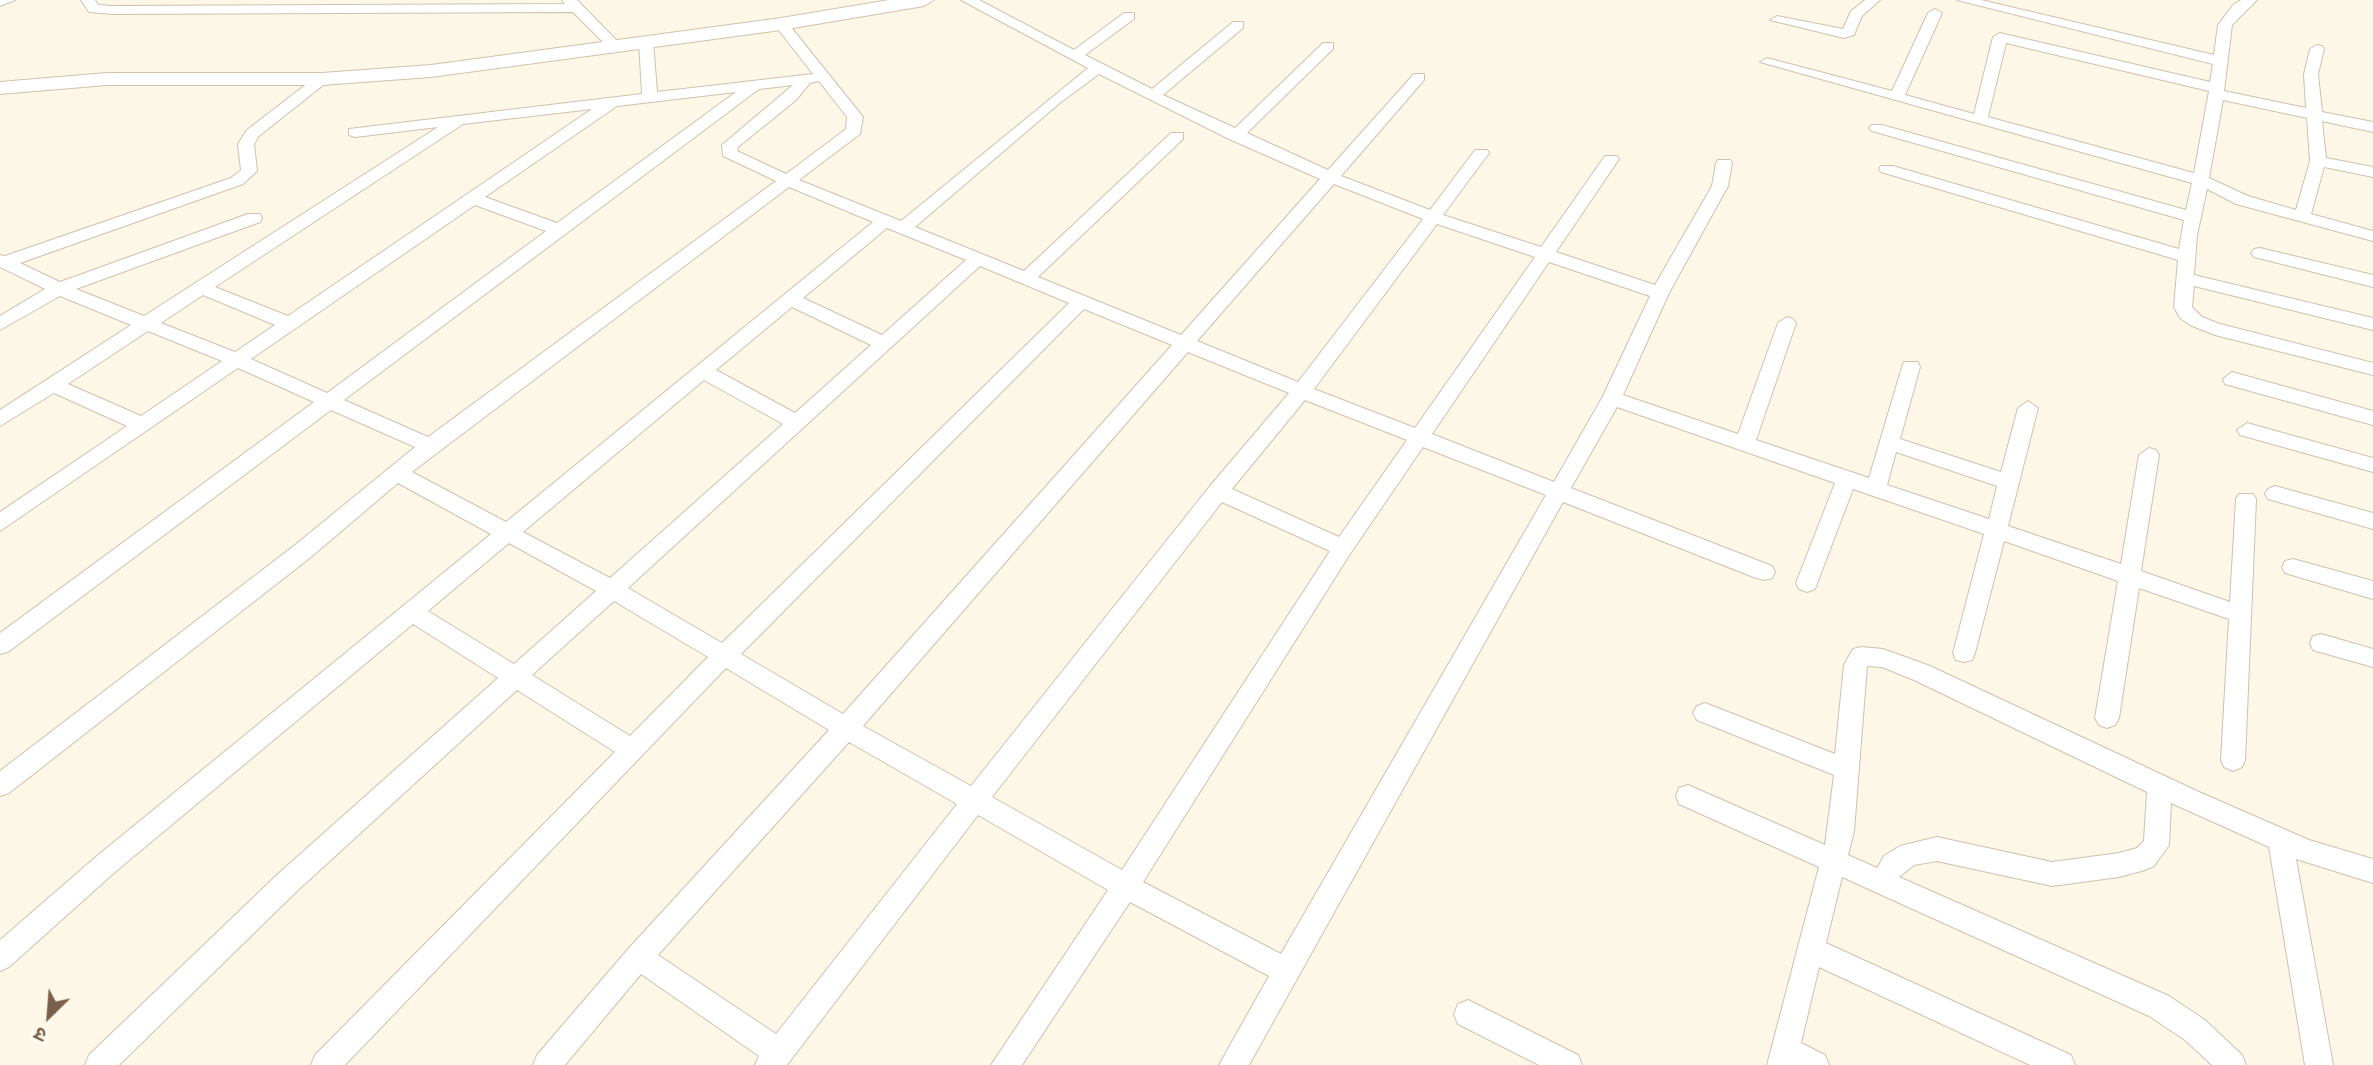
<!DOCTYPE html>
<meta charset="utf-8">
<style>
body{margin:0}
#map{position:relative;width:2373px;height:1065px;overflow:hidden;background:#fdf7e8;font-family:"Titillium Web","Noto Sans Devanagari",sans-serif}
canvas{display:block}
.north{position:absolute;left:14px;top:981px;width:70px;height:70px;-webkit-text-stroke:5px #fffbf0;paint-order:stroke;rotate:205deg;font-size:19px;font-weight:700;line-height:28px;text-align:center;color:#7a604a}
.north::after{content:'';display:block;margin:auto;width:24px;height:32px;background:#7a604a;clip-path:polygon(50% 0,100% 100%,50% 72%,0 100%)}
</style>
<div id="map">
<canvas width="2373" height="1065"></canvas>
<div class="north">उ</div>
</div>
<script>
const context = document.querySelector('canvas').getContext('2d');
context.lineJoin = 'round';
const toPath = rows => new Path2D(rows.map(r => 'M' + r).join(''));
function stroke(path, color, width, dash) { context.strokeStyle = color; context.lineWidth = width; context.lineCap = dash ? 'butt' : 'round'; context.setLineDash(dash || []); context.stroke(path); }
function fill(path, color) { context.fillStyle = color; context.fill(path, 'evenodd'); }
const street = toPath([
 [0,0,15,0,0,6,0,0],
 [81,0,95,0,98,5,112,6,565,4,562,0,577,0,622,46,615,50,610,49,573,12,112,14,89,12,81,0],
 [961,0,979,0,1074,50,1124,13,1134,13,1134,19,1085,55,1152,89,1233,22,1243,22,1243,28,1163,95,1235,128,1323,43,1333,43,1333,49,1247,133,1328,170,1414,74,1424,74,1424,80,1341,176,1430,210,1475,150,1487,150,1489,153,1443,215,1541,247,1605,156,1617,156,1619,159,1556,252,1655,285,1712,186,1716,163,1718,160,1730,160,1732,163,1728,186,1669,293,1623,395,1738,434,1778,323,1787,317,1793,319,1796,323,1756,440,1869,478,1902,367,1904,362,1918,362,1920,367,1900,439,2001,472,2018,408,2028,401,2038,408,2008,526,2121,564,2139,455,2149,448,2156,450,2159,455,2141,571,2230,602,2236,499,2239,494,2253,494,2256,499,2245,760,2242,767,2233,771,2224,767,2221,760,2229,619,2139,588,2119,718,2115,725,2107,728,2099,725,2095,718,2118,581,2004,541,1975,653,1972,660,1964,662,1956,660,1953,653,1984,534,1853,489,1815,589,1807,592,1799,589,1796,583,1835,483,1617,407,1571,488,1772,566,1775,572,1772,578,1764,580,1756,578,1563,502,1249,1065,1219,1065,1269,976,1130,902,1022,1065,991,1065,1108,890,978,815,787,1065,755,1065,759,1056,641,974,565,1065,533,1065,537,1055,629,948,829,730,726,668,345,1065,311,1065,315,1055,615,752,517,690,297,891,119,1065,85,1065,89,1055,279,873,498,678,413,624,115,872,9,967,0,971,0,940,97,856,491,534,398,483,311,557,9,793,0,796,0,771,295,545,415,447,331,410,8,652,0,654,0,633,314,402,238,368,0,531,0,512,127,426,54,393,0,426,0,410,131,325,60,296,0,330,0,316,45,289,0,267,0,255,5,256,231,178,241,170,238,144,247,130,317,76,327,76,327,82,259,136,254,144,257,171,243,184,20,263,60,282,248,214,260,214,262,218,260,222,76,289,144,316,438,127,355,137,349,135,349,129,642,94,639,41,646,37,653,41,657,92,813,74,774,24,781,20,786,21,863,117,860,134,799,180,901,221,1088,68,961,0],
 [1099,74,1229,139,1320,179,1181,335,1038,277,1183,139,1183,133,1171,133,1024,271,915,227,1061,102,1099,74],
 [819,81,847,117,846,129,786,174,737,151,738,147,796,100,810,83,819,81],
 [793,85,722,145,723,156,776,181,428,437,344,400,759,89,793,85],
 [736,92,557,223,485,197,617,106,736,92],
 [592,109,288,316,215,287,463,124,592,109],
 [1334,184,1423,219,1298,382,1197,341,1334,184],
 [789,187,873,222,506,522,412,472,789,187],
 [475,205,546,231,327,393,251,359,475,205],
 [1437,224,1535,257,1415,428,1314,389,1437,224],
 [887,228,966,260,882,335,803,298,887,228],
 [1549,262,1650,296,1602,398,1554,482,1432,434,1549,262],
 [980,266,1069,303,722,643,628,588,980,266],
 [203,295,275,325,235,352,161,323,203,295],
 [792,307,871,345,795,413,716,370,792,307],
 [1084,309,1172,345,843,714,741,654,1084,309],
 [148,331,222,361,141,416,68,384,148,331],
 [1188,352,1289,393,1210,486,971,786,863,726,1188,352],
 [704,380,783,424,610,578,523,532,704,380],
 [1305,400,1407,440,1339,537,1232,489,1305,400],
 [1423,447,1546,495,1281,954,1143,882,1350,554,1423,447],
 [1896,452,1997,486,1989,519,1887,485,1896,452],
 [1222,502,1330,551,1122,870,992,797,1222,502],
 [509,543,596,591,514,664,428,611,509,543],
 [614,601,708,657,630,736,532,675,614,601],
 [849,742,957,804,776,1034,658,955,849,742],
 [1865,0,1880,0,1862,16,1854,35,1844,38,1770,20,1777,16,1843,29,1851,11,1865,0],
 [1957,0,1981,0,2214,55,2218,25,2233,5,2241,0,2257,0,2232,25,2224,91,2306,108,2304,74,2310,49,2317,45,2322,46,2324,49,2318,74,2322,112,2373,122,2373,132,2322,121,2326,158,2373,167,2373,177,2324,167,2311,214,2373,231,2373,241,2236,204,2207,189,2197,235,2194,275,2373,318,2373,330,2194,286,2192,307,2202,317,2220,324,2373,363,2373,375,2215,335,2190,325,2180,318,2174,307,2178,260,1881,172,1879,169,1881,166,1893,166,2179,249,2184,220,1872,131,1869,128,1872,125,1882,125,2186,210,2192,183,1760,62,1767,58,1892,91,1928,13,1935,9,1942,13,1905,95,1974,114,1993,37,2000,33,2210,82,2213,64,1957,0],
 [2006,43,2209,91,2194,173,1988,117,2006,43],
 [2223,100,2307,118,2310,161,2296,210,2248,196,2209,178,2223,100],
 [2260,248,2373,275,2373,287,2254,257,2251,253,2254,249,2260,248],
 [2232,372,2373,411,2373,425,2225,384,2223,379,2232,372],
 [2247,423,2373,458,2373,472,2240,435,2237,430,2247,423],
 [2275,486,2373,513,2373,529,2268,499,2265,494,2268,489,2275,486],
 [2293,559,2373,581,2373,599,2285,573,2282,567,2285,561,2293,559],
 [2321,634,2373,649,2373,667,2313,650,2310,643,2313,636,2321,634],
 [1861,647,1883,649,1930,666,2199,792,2309,840,2373,859,2373,883,2296,859,2333,1065,2305,1065,2269,847,2171,803,2169,845,2154,866,2145,870,2119,877,2052,886,1937,861,1914,865,1899,877,2169,996,2205,1020,2242,1055,2246,1065,2212,1065,2185,1040,2149,1016,1842,877,1826,943,2071,1055,2075,1065,2030,1065,1819,967,1801,1043,1825,1055,1829,1065,1767,1065,1819,867,1679,804,1676,796,1679,788,1688,785,1825,845,1834,775,1697,720,1693,713,1697,706,1705,703,1835,754,1844,665,1853,649,1861,647],
 [1867,666,1882,667,1914,680,2147,792,2144,841,2137,848,2119,853,2052,862,1937,837,1900,846,1884,856,1877,868,1848,855,1854,831,1867,666],
 [1468,1000,1578,1055,1582,1065,1539,1065,1458,1024,1454,1014,1458,1004,1468,1000]
]);
const secondary = toPath([
 [889,0,934,0,924,6,781,30,431,77,322,85,107,85,0,94,0,82,107,73,322,73,431,65,781,18,889,0]
]);
stroke(street, '#d1c0ad', 2);
stroke(secondary, '#d4c1aa', 2);
fill(street, '#fff');
fill(secondary, '#fff');
</script>
